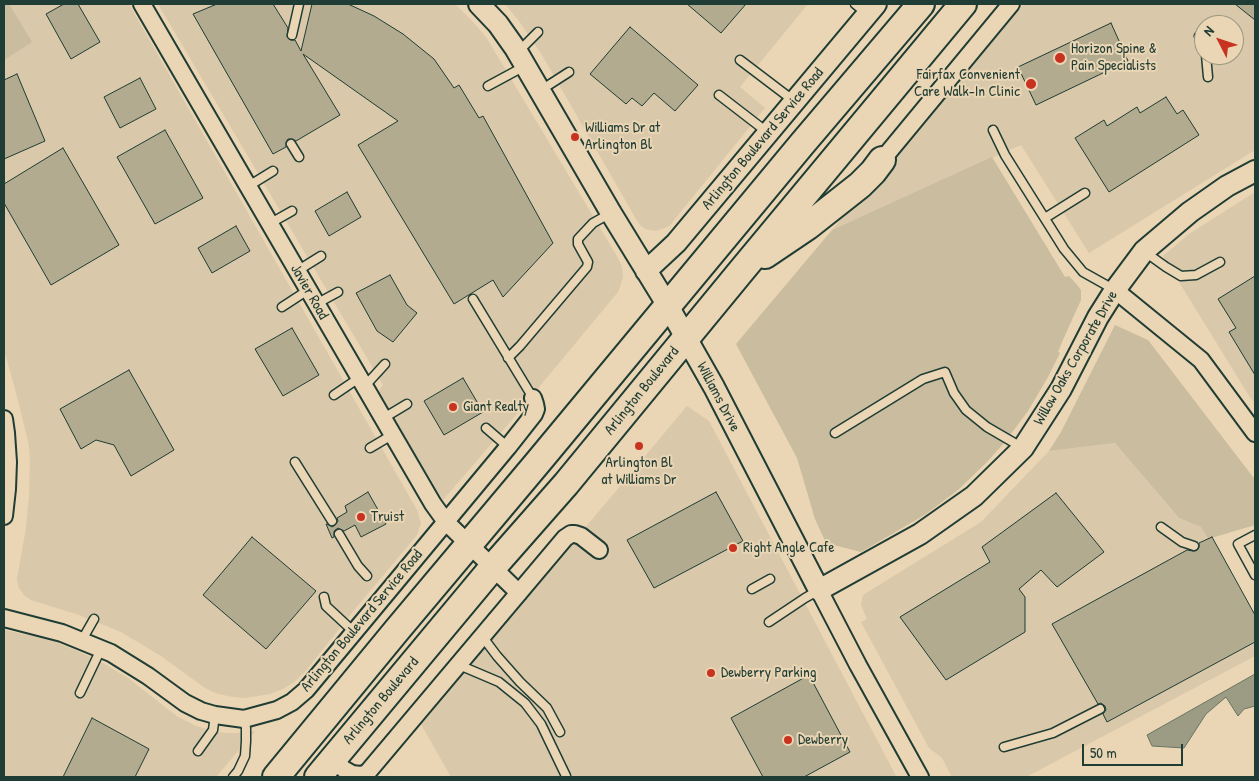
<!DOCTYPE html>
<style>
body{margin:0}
#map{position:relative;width:1259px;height:781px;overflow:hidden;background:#ead5b4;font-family:"Patrick Hand",sans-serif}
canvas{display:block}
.frame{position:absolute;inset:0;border:5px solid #1f3d34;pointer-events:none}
.north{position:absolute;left:1194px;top:15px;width:50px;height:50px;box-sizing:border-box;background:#ead5b4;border:1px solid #999881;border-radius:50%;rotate:311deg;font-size:14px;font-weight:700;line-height:20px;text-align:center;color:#1f3d34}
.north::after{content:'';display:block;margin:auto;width:18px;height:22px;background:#c8321e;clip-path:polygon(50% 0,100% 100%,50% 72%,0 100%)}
.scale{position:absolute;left:1082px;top:744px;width:101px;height:22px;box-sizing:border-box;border:2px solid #1f3d34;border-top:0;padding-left:6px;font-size:15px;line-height:18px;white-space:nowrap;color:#1f3d34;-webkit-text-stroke:4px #ead5b4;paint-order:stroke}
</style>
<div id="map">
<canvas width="1259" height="781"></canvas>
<div class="frame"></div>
<div class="north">N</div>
<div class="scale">50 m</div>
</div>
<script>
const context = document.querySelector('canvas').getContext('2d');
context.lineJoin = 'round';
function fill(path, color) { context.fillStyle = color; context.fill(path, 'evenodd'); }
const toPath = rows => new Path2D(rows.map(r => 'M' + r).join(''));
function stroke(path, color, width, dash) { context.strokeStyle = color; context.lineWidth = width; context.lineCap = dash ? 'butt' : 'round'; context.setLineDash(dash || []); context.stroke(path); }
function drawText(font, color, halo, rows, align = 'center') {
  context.font = font + ' "Patrick Hand",sans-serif'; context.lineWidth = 4; context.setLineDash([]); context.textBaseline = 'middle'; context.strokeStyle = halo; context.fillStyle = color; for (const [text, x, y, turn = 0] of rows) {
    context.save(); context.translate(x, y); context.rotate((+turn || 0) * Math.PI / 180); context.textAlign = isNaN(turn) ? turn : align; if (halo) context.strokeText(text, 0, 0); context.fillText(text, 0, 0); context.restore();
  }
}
fill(toPath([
 [4,4,129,4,417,510,421,523,417,535,355,609,304,673,294,682,283,689,270,694,245,698,233,697,218,694,205,688,161,656,121,632,79,615,31,600,24,595,19,588,17,579,26,528,29,496,30,458,29,446,18,400,4,349],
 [158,4,455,4,472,21,486,37,618,258,622,267,623,276,621,284,618,292,510,422,443,500,378,392,383,385],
 [505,4,808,4,740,87,765,108,670,225,665,228,655,231,645,229,641,226,636,219,542,55,519,21],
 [1024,4,1255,4,1255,150,1089,253,1021,145,832,230],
 [1204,25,1234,25,1234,55,1204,55],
 [1255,192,1255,402,1251,399,1163,256,1189,234],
 [687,406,709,421,896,776,896,777,451,777,421,724],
 [1115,443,1179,518,1201,527,1255,626,1255,656,1026,777,952,777,942,758,929,748,861,622,867,619,861,605,863,595,981,522,1049,451],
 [4,630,41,638,58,643,96,659,128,678,178,717,196,726,216,732,227,733,237,733,255,731,216,777,4,777]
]), '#d9c8a9');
fill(toPath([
 [4,4,9,4,32,42,4,60],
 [992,157,1065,277,1069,276,1078,286,1081,290,1081,300,1062,342,1058,352,1060,353,1048,377,1028,411,1004,443,987,462,958,490,926,514,892,534,861,552,826,543,815,519,797,458,736,344,832,230],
 [1115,325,1148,340,1253,477,1255,478,1255,525,1208,539,1201,527,1179,518,1115,443,1049,451,1061,432]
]), '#c9bc9f');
const water = toPath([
 [1255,674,1255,706,1244,709,1238,716,1226,697,1206,714,1184,748,1152,746,1147,735,1255,674]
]);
fill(water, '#9c9b84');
stroke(water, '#6a7564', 1);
const building = toPath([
 [64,4,78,4,100,42,71,59,46,14,64,4],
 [217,4,273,4,288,28,287,37,290,40,295,40,301,51,312,4,348,4,374,16,403,34,434,59,454,88,459,85,479,118,483,116,553,243,503,297,493,280,454,304,358,145,398,121,303,54,340,115,296,141,293,139,288,139,286,142,286,147,273,154,193,14,217,4],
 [687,4,746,4,721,33,687,4],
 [1235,4,1255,4,1255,20,1235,4],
 [1111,23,1128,61,1036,105,1018,67,1111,23],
 [630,27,698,85,675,111,654,93,642,106,632,98,626,104,590,74,630,27],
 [17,74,45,141,4,159,4,80,17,74],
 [140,78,156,109,120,128,104,97,140,78],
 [1166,97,1177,114,1183,110,1199,135,1109,192,1075,138,1104,120,1107,126,1137,107,1140,113,1166,97],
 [165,130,203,198,155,224,117,157,165,130],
 [63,148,119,245,51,285,4,203,4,184,63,148],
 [347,192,361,217,329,236,315,211,347,192],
 [236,226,250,251,212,273,198,248,236,226],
 [390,275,407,305,417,313,393,342,377,331,356,293,390,275],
 [1255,276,1255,375,1229,332,1236,328,1218,299,1255,276],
 [292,328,319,375,283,396,255,349,292,328],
 [129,370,174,450,131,476,114,445,96,440,81,449,60,409,129,370],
 [463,378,483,412,444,435,424,401,463,378],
 [368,492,386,524,361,537,355,525,344,531,338,528,334,531,334,537,332,538,326,524,327,524,332,527,335,525,338,521,337,518,347,512,345,506,368,492],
 [716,492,743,541,654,588,627,540,716,492],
 [1056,493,1104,552,1057,587,1041,570,1019,589,1025,597,1025,632,946,680,900,617,990,562,982,547,1056,493],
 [252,537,316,591,266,649,203,595,252,537],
 [1212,537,1255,615,1255,642,1107,722,1103,714,1106,710,1105,706,1101,703,1098,704,1052,624,1187,550,1193,551,1197,550,1199,547,1199,543,1212,537],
 [809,675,850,752,804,777,763,777,731,718,809,675],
 [92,718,149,749,135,777,63,777,92,718]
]);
fill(building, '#b2ab90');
stroke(building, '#1f3d34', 1);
const service = toPath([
 [855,4,867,14],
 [292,35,299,4],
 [1199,36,1204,49],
 [518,52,538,32],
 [1206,55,1208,77],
 [740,60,794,101],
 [488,86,525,66],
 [541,90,569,72],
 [719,95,767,132],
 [993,130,1005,155,1064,249,1083,272,1115,290],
 [291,144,299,157],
 [247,187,273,171],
 [1045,218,1085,193],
 [269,224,292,211],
 [1145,252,1166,267,1181,276,1196,275,1220,262],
 [297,271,321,256],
 [473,299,533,398],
 [316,304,338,292],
 [282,307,308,290],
 [508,358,520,346,587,267,588,262,578,244,578,239,593,223,611,213],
 [364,387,385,364],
 [334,395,359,378],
 [382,419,407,404],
 [486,428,508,447],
 [835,433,923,379,945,372,954,393,966,410,987,427,1023,448],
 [370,448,392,435],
 [295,462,332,521],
 [1161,527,1182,542,1194,546],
 [339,534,358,566,367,576],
 [1255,535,1238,544,1255,575],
 [752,589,770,579],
 [324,597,326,606,354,632],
 [769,622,805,598,819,590],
 [482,636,497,656,520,682,547,708,560,732],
 [82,640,94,619],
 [459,665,499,682,525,703,541,724,566,776],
 [80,693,101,649],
 [1004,747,1053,733,1100,709],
 [198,751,213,730,215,715],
 [233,777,238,771,245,756,246,741,246,728,244,719]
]);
const minor = toPath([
 [142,4,433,504,446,522,519,593],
 [882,160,1011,4],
 [1115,290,1201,360,1255,433],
 [4,419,6,433,8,462,7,489,4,516],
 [819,590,858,665,920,777],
 [4,618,62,633,111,653,148,676,185,703,201,711,215,715,244,719,277,710,292,702,306,690,508,447,534,414,536,409,535,404,533,398],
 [332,760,345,770,352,774,361,775,367,773,565,538,571,534,575,534,581,536,599,550]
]);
const tertiary = toPath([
 [479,4,498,24,515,48,611,213,668,306,714,387,819,590,920,534,974,496,1023,448,1061,389,1098,317,1115,290,1144,251,1190,212,1227,186,1255,171],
 [646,271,676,243,876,4]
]);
const primary = toPath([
 [765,255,808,226,860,185,873,172,882,160],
 [276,777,397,630,539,461,802,144,921,4],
 [318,777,493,567,566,484,742,270,963,4]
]);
stroke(service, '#1f3d34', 11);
stroke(minor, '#1f3d34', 20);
stroke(tertiary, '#1f3d34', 24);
stroke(primary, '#1f3d34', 30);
stroke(service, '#ead5b4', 8);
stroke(minor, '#ead5b4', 16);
stroke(tertiary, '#ead5b4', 20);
stroke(primary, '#ead5b4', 26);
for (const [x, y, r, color] of [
 [1060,58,6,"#c8321e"],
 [1031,84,6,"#c8321e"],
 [575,137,5,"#c8321e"],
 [453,407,5,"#c8321e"],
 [639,446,5,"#c8321e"],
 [361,517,5,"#c8321e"],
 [733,548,5,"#c8321e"],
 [711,673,5,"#c8321e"],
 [788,740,5,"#c8321e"]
]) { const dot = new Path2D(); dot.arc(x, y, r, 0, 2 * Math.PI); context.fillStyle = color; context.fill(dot); stroke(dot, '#ead5b4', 2); }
drawText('15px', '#1f3d34', '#ead5b4', [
 ["Horizon Spine &",1071,49],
 ["Pain Specialists",1071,66],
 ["Fairfax Convenient",1020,75,"right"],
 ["Care Walk-In Clinic",1020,92,"right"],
 ["Williams Dr at",585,128],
 ["Arlington Bl",585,145],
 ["Giant Realty",463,407],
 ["Arlington Bl",639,463,"center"],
 ["at Williams Dr",639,480,"center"],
 ["Truist",371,517],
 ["Right Angle Cafe",743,548],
 ["Dewberry Parking",721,673],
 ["Dewberry",798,740]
], 'left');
drawText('15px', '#1f3d34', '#ead5b4', [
 ["Arlington Boulevard Service Road",763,139,-50],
 ["Javier Road",309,292,60],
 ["Willow Oaks Corporate Drive",1076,358,-60],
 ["Arlington Boulevard",642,391,-51],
 ["Williams Drive",718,397,62],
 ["Arlington Boulevard Service Road",362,621,-50],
 ["Arlington Boulevard",381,701,-50]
]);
</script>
